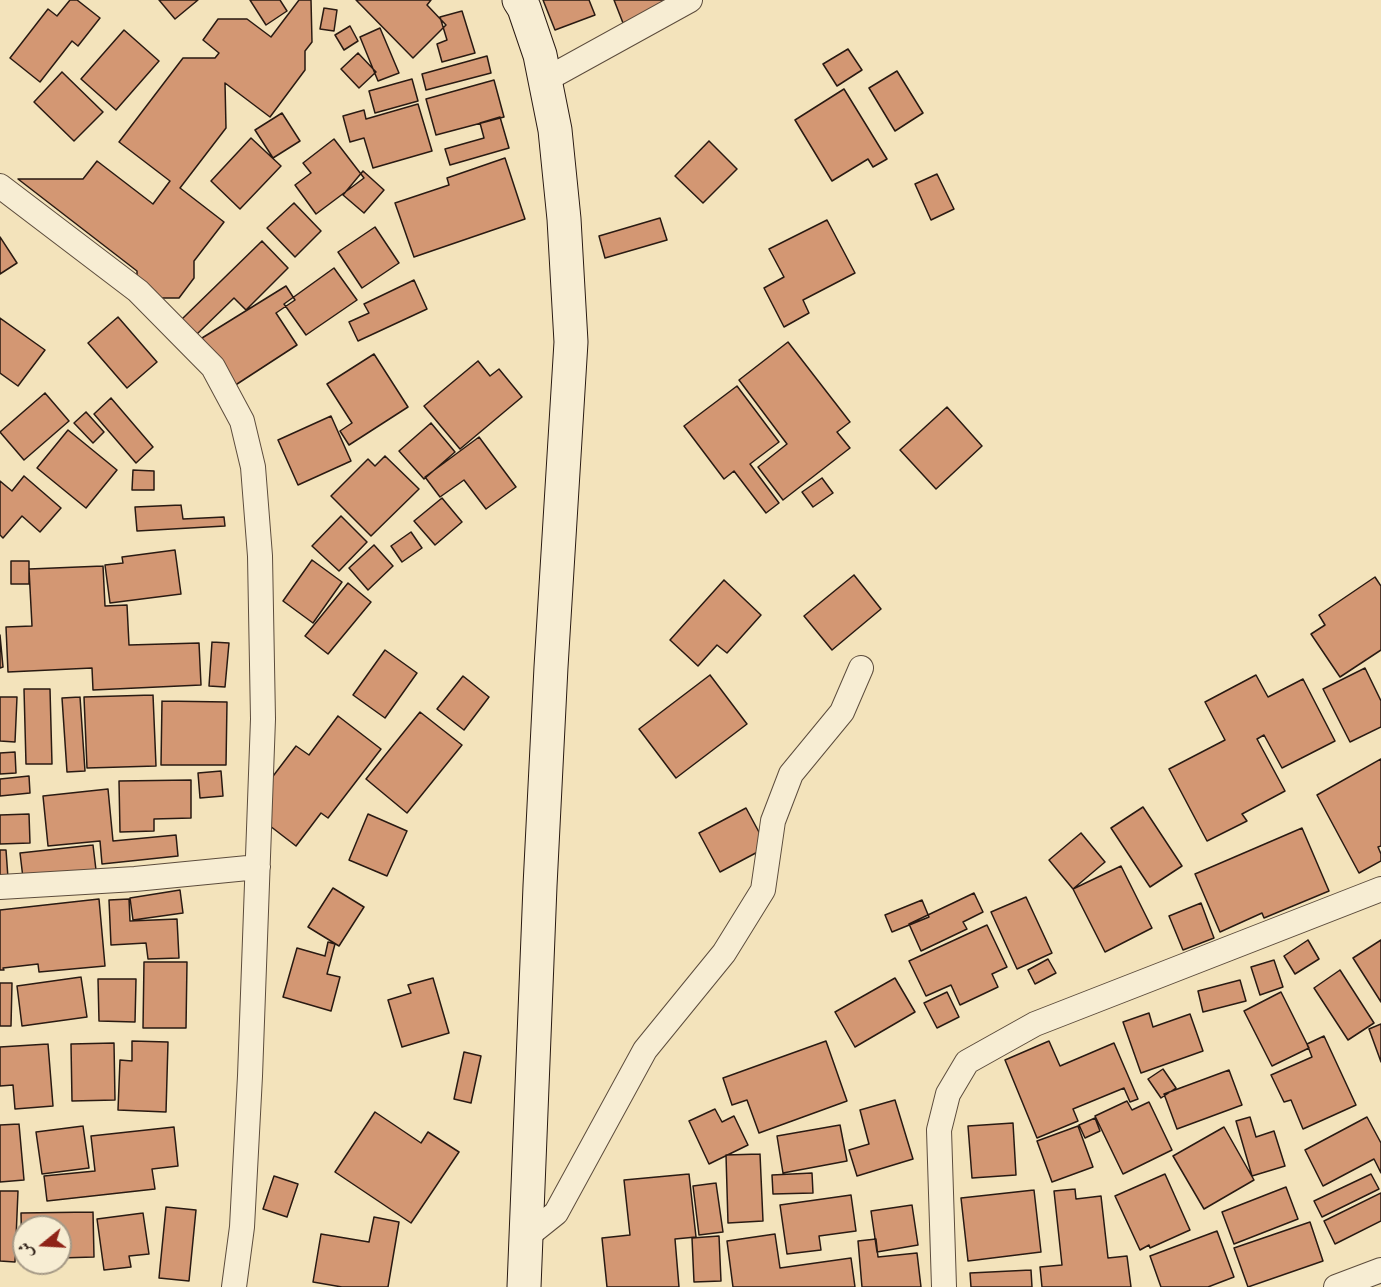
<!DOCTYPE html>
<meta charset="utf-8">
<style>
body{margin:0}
#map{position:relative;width:1381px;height:1287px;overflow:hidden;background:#f3e3bb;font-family:"Old Standard TT",Amiri,serif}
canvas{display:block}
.north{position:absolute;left:12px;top:1215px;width:60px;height:60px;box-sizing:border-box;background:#f7edd3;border:2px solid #a59986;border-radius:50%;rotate:252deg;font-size:16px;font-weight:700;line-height:24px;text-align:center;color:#291a12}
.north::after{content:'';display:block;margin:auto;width:21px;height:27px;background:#8f2418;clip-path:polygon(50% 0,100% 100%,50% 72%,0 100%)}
</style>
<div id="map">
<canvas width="1381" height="1287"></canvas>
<div class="north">ش</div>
</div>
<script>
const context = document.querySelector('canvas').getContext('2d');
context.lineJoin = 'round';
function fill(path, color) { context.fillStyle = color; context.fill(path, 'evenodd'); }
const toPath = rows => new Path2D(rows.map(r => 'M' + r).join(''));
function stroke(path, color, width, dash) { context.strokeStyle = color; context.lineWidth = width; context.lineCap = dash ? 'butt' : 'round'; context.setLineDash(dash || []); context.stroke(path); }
const building = toPath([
 [70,0,77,0,100,18,78,46,72,41,40,82,10,58,48,9,57,16,70,0],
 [159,0,198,0,175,19,159,0],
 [250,0,280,0,287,11,266,25,250,0],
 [299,0,311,0,312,42,305,51,305,70,270,117,225,83,226,128,180,188,224,222,194,261,194,278,179,298,147,298,137,291,137,271,18,179,83,179,97,161,153,204,170,181,119,142,183,58,215,58,219,53,203,40,218,19,247,19,271,37,299,0],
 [356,0,431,0,427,5,446,25,413,58,356,0],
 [543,0,589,0,595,15,555,30,543,0],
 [614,0,667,0,669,6,623,23,614,0],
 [324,8,337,10,334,31,320,29,324,8],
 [462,11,475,53,442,62,437,44,447,40,440,17,462,11],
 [350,26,358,41,344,50,335,35,350,26],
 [380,28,399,73,378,81,360,37,380,28],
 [124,30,159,61,116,110,81,79,124,30],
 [848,49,862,70,837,86,823,64,848,49],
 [358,53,376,72,359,88,341,69,358,53],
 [487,56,491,73,426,90,422,74,487,56],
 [897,71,923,113,895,131,869,88,897,71],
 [62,72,103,112,74,141,34,102,62,72],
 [412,79,418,101,375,113,369,91,412,79],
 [494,80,504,117,436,135,426,99,494,80],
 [844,89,887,159,873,167,868,159,832,181,795,120,844,89],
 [418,104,432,151,373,168,364,138,350,142,343,116,364,110,366,119,418,104],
 [282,113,300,141,273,158,255,130,282,113],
 [500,117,509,148,450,165,445,149,484,138,480,123,500,117],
 [251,138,281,166,240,209,211,181,251,138],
 [334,139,364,178,316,214,295,185,311,173,303,163,334,139],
 [709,141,737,169,703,203,675,176,709,141],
 [505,158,525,219,414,257,395,203,449,185,447,178,505,158],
 [363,171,384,190,364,213,343,195,363,171],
 [937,174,954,209,931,220,915,184,937,174],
 [294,203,321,231,295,257,267,228,294,203],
 [660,218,667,240,605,258,599,236,660,218],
 [827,220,855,273,803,300,809,313,784,327,764,288,784,277,769,249,827,220],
 [375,227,399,263,362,288,338,252,375,227],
 [0,237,17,263,0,274,0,237],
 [262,241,288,268,246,310,234,298,197,334,182,319,262,241],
 [334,268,357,300,306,335,284,304,334,268],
 [414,280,427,309,358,341,349,322,369,313,364,304,414,280],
 [286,286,295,300,276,313,297,345,234,386,202,338,286,286],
 [118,317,157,362,127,388,88,343,118,317],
 [0,318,45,350,18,386,0,373,0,318],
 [788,342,850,422,837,432,850,448,783,500,758,467,787,444,739,380,788,342],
 [374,354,408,407,349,445,340,431,352,423,327,384,374,354],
 [478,361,490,376,499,369,522,397,460,449,424,406,478,361],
 [737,386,779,442,750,464,779,503,766,513,734,471,724,479,684,426,737,386],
 [45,393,69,421,24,460,0,432,45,393],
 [111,398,153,447,136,463,94,414,111,398],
 [947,407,982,446,936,489,900,450,947,407],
 [86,412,104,432,93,443,74,423,86,412],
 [331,416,351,461,298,485,278,440,331,416],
 [431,423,455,452,424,479,399,451,431,423],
 [68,430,117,470,86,508,37,468,68,430],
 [479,437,516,487,486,509,464,480,440,497,425,477,479,437],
 [385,456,419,489,371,536,331,496,368,459,375,466,385,456],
 [133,470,154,471,154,490,132,490,133,470],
 [24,476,61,508,40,532,22,516,3,538,0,535,0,481,12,491,24,476],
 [822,478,833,493,813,507,802,492,822,478],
 [442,498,462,522,435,545,414,521,442,498],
 [181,505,183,519,224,517,225,526,137,531,135,507,181,505],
 [341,516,367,542,339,571,312,546,341,516],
 [411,532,422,548,402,562,391,546,411,532],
 [374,545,393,566,368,590,349,568,374,545],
 [175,550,181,594,110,603,105,565,123,563,122,557,175,550],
 [312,560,342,582,313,623,283,601,312,560],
 [11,561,29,561,29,584,11,584,11,561],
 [103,566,105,606,127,605,129,645,199,643,201,685,93,690,92,668,8,672,6,627,32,626,29,569,103,566],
 [854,575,881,609,832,650,804,616,854,575],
 [1375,577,1381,586,1381,650,1340,677,1311,634,1325,625,1319,615,1375,577],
 [724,580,761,615,727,653,717,645,698,666,670,640,724,580],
 [348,583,371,602,328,654,305,636,348,583],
 [0,635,3,667,0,668,0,635],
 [212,642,229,643,225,687,209,686,212,642],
 [385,650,417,673,385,718,353,695,385,650],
 [1365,668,1381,701,1381,727,1350,742,1323,689,1365,668],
 [710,675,747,724,676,778,639,729,710,675],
 [1256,675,1268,697,1303,679,1335,741,1282,768,1264,735,1257,739,1285,791,1242,814,1247,821,1207,841,1169,769,1225,740,1205,702,1256,675],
 [463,676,489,697,464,730,437,709,463,676],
 [24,689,50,689,52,764,26,764,24,689],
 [153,695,156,766,87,768,84,697,153,695],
 [0,697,17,697,15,742,0,741,0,697],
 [80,697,85,771,67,772,62,698,80,697],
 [162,701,227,702,226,765,161,765,162,701],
 [420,712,462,745,407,813,366,779,420,712],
 [338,716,381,749,328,818,321,813,296,846,248,809,296,746,309,755,338,716],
 [15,752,16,773,0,774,0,753,15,752],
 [1381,759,1381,846,1378,847,1381,854,1381,861,1359,873,1317,795,1381,759],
 [221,771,223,796,200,798,198,773,221,771],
 [29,776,30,793,0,796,0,779,29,776],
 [191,780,191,818,154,819,154,831,120,832,119,781,191,780],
 [108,789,113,841,176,835,178,856,102,864,100,841,48,846,43,796,108,789],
 [1143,807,1182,866,1150,887,1111,828,1143,807],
 [746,808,767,847,720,872,699,833,746,808],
 [29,814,30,843,0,844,0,815,29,814],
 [368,814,407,831,387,876,349,860,368,814],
 [1302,828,1329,891,1264,918,1262,913,1220,932,1195,874,1302,828],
 [1081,833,1105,862,1073,889,1049,860,1081,833],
 [93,845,96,870,23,878,20,853,93,845],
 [0,850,6,850,8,878,0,879,0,850],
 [1121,866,1152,928,1105,952,1073,889,1121,866],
 [333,888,364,907,339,946,308,927,333,888],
 [180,890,183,913,133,920,130,898,180,890],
 [974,893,983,912,963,922,967,929,921,951,909,924,974,893],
 [1026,897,1052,953,1017,969,991,912,1026,897],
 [99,899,105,966,39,972,38,964,3,968,4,970,0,970,0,910,99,899],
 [129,899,130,921,177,919,179,958,148,959,146,943,111,945,109,900,129,899],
 [922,900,929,917,892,932,885,915,922,900],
 [1201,903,1214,938,1183,950,1169,916,1201,903],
 [987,925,1007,967,992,974,998,987,960,1005,951,985,926,996,909,961,987,925],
 [1308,940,1319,959,1295,974,1284,956,1308,940],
 [1381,940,1381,1002,1353,958,1381,940],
 [328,942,335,944,327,974,340,977,331,1011,283,997,297,948,325,956,328,942],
 [1048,959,1056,973,1035,984,1028,970,1048,959],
 [1274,960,1283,987,1260,995,1251,967,1274,960],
 [144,962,187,962,186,1028,143,1028,144,962],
 [1340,970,1374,1023,1348,1040,1314,988,1340,970],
 [81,977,87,1017,22,1026,17,986,81,977],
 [433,978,449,1033,402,1047,388,1000,411,993,408,985,433,978],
 [895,978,915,1012,855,1047,835,1012,895,978],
 [98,979,136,979,135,1022,99,1021,98,979],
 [1240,980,1246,1001,1203,1012,1198,991,1240,980],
 [0,983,12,983,11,1026,0,1026,0,983],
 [947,992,959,1017,937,1028,924,1003,947,992],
 [1281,992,1309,1048,1272,1066,1244,1011,1281,992],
 [1149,1013,1153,1027,1190,1014,1203,1051,1141,1073,1123,1022,1149,1013],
 [1381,1024,1381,1062,1369,1029,1381,1024],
 [1324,1036,1356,1105,1303,1129,1291,1100,1284,1102,1271,1075,1312,1057,1307,1044,1324,1036],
 [132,1041,168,1042,166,1112,118,1110,120,1060,132,1061,132,1041],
 [826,1041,847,1101,759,1133,747,1100,732,1105,723,1078,826,1041],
 [1049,1041,1060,1066,1114,1043,1138,1099,1130,1102,1124,1088,1073,1109,1078,1121,1037,1138,1005,1060,1049,1041],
 [114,1043,115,1100,72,1101,71,1044,114,1043],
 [48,1044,53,1106,15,1109,13,1085,0,1086,0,1047,48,1044],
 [464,1052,481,1056,471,1103,454,1099,464,1052],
 [1163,1069,1176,1088,1161,1098,1148,1079,1163,1069],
 [1229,1070,1242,1105,1177,1129,1164,1094,1229,1070],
 [895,1100,913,1159,857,1176,849,1150,869,1144,860,1110,895,1100],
 [1127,1101,1132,1110,1149,1102,1172,1150,1123,1174,1095,1116,1127,1101],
 [715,1109,722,1122,734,1116,748,1145,709,1164,689,1121,715,1109],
 [375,1112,421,1143,428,1132,459,1152,411,1223,335,1172,375,1112],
 [1250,1117,1256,1137,1274,1131,1285,1166,1252,1176,1236,1121,1250,1117],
 [1367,1117,1381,1143,1381,1173,1374,1159,1323,1186,1305,1150,1367,1117],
 [1095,1118,1100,1131,1085,1138,1079,1125,1095,1118],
 [1013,1123,1016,1175,972,1178,968,1126,1013,1123],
 [19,1124,24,1180,0,1182,0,1125,19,1124],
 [840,1125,847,1161,783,1173,777,1136,840,1125],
 [83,1126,89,1168,42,1174,36,1132,83,1126],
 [1078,1126,1093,1167,1052,1182,1037,1141,1078,1126],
 [174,1127,178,1166,152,1169,155,1189,47,1201,44,1176,95,1171,91,1136,174,1127],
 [1224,1127,1254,1180,1204,1209,1173,1156,1224,1127],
 [760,1154,763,1221,728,1223,726,1155,760,1154],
 [812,1173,813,1193,773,1194,772,1175,812,1173],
 [689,1174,696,1237,675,1239,679,1287,607,1287,602,1238,630,1235,624,1180,689,1174],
 [1165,1174,1190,1230,1150,1248,1149,1245,1140,1250,1115,1196,1165,1174],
 [1371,1174,1379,1189,1322,1217,1314,1201,1371,1174],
 [274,1176,298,1184,287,1217,263,1209,274,1176],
 [716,1183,723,1232,699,1235,693,1186,716,1183],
 [1286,1187,1298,1219,1234,1244,1222,1212,1286,1187],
 [1075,1189,1076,1199,1101,1196,1108,1258,1127,1256,1131,1287,1042,1287,1040,1267,1062,1265,1054,1191,1075,1189],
 [1034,1190,1041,1252,968,1261,961,1198,1034,1190],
 [0,1191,18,1191,15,1262,0,1261,0,1191],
 [1381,1193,1381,1221,1335,1244,1324,1221,1381,1193],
 [851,1195,856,1231,819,1236,821,1250,787,1254,780,1205,851,1195],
 [912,1205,918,1245,877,1252,871,1211,912,1205],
 [166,1207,196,1210,189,1281,159,1278,166,1207],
 [93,1212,94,1257,60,1258,60,1227,24,1227,24,1258,22,1258,21,1213,93,1212],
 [143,1213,149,1254,129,1256,131,1267,104,1270,97,1219,143,1213],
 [374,1217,399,1222,388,1287,342,1287,313,1282,321,1234,369,1242,374,1217],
 [1310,1222,1323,1261,1248,1287,1234,1248,1310,1222],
 [1217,1231,1234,1277,1208,1287,1161,1287,1150,1256,1217,1231],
 [775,1234,780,1268,851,1258,855,1287,733,1287,727,1241,775,1234],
 [719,1236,721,1281,694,1282,692,1238,719,1236],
 [876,1239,878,1257,917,1253,921,1287,862,1287,858,1241,876,1239],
 [1031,1270,1032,1287,971,1287,970,1273,1031,1270]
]);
fill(building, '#d39773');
stroke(building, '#291a12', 1.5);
const street = toPath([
 [545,80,690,0],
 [0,186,138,291,213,367,242,421,253,467,260,556,263,719,250,1076,242,1227,234,1287],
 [0,887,135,879,258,867],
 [526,1237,556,1213,645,1050,724,953,763,890,773,821,791,774,842,712,861,668],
 [944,1287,939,1130,948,1094,967,1062,1035,1024,1381,889],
 [1336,1287,1381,1270]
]);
const secondary = toPath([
 [519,0,524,8,540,55,555,130,564,219,571,342,551,667,540,886,524,1287]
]);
stroke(street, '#5c4c3c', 26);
stroke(secondary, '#291a12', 35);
stroke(street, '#f7edd3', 24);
stroke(secondary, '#f7edd3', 33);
</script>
